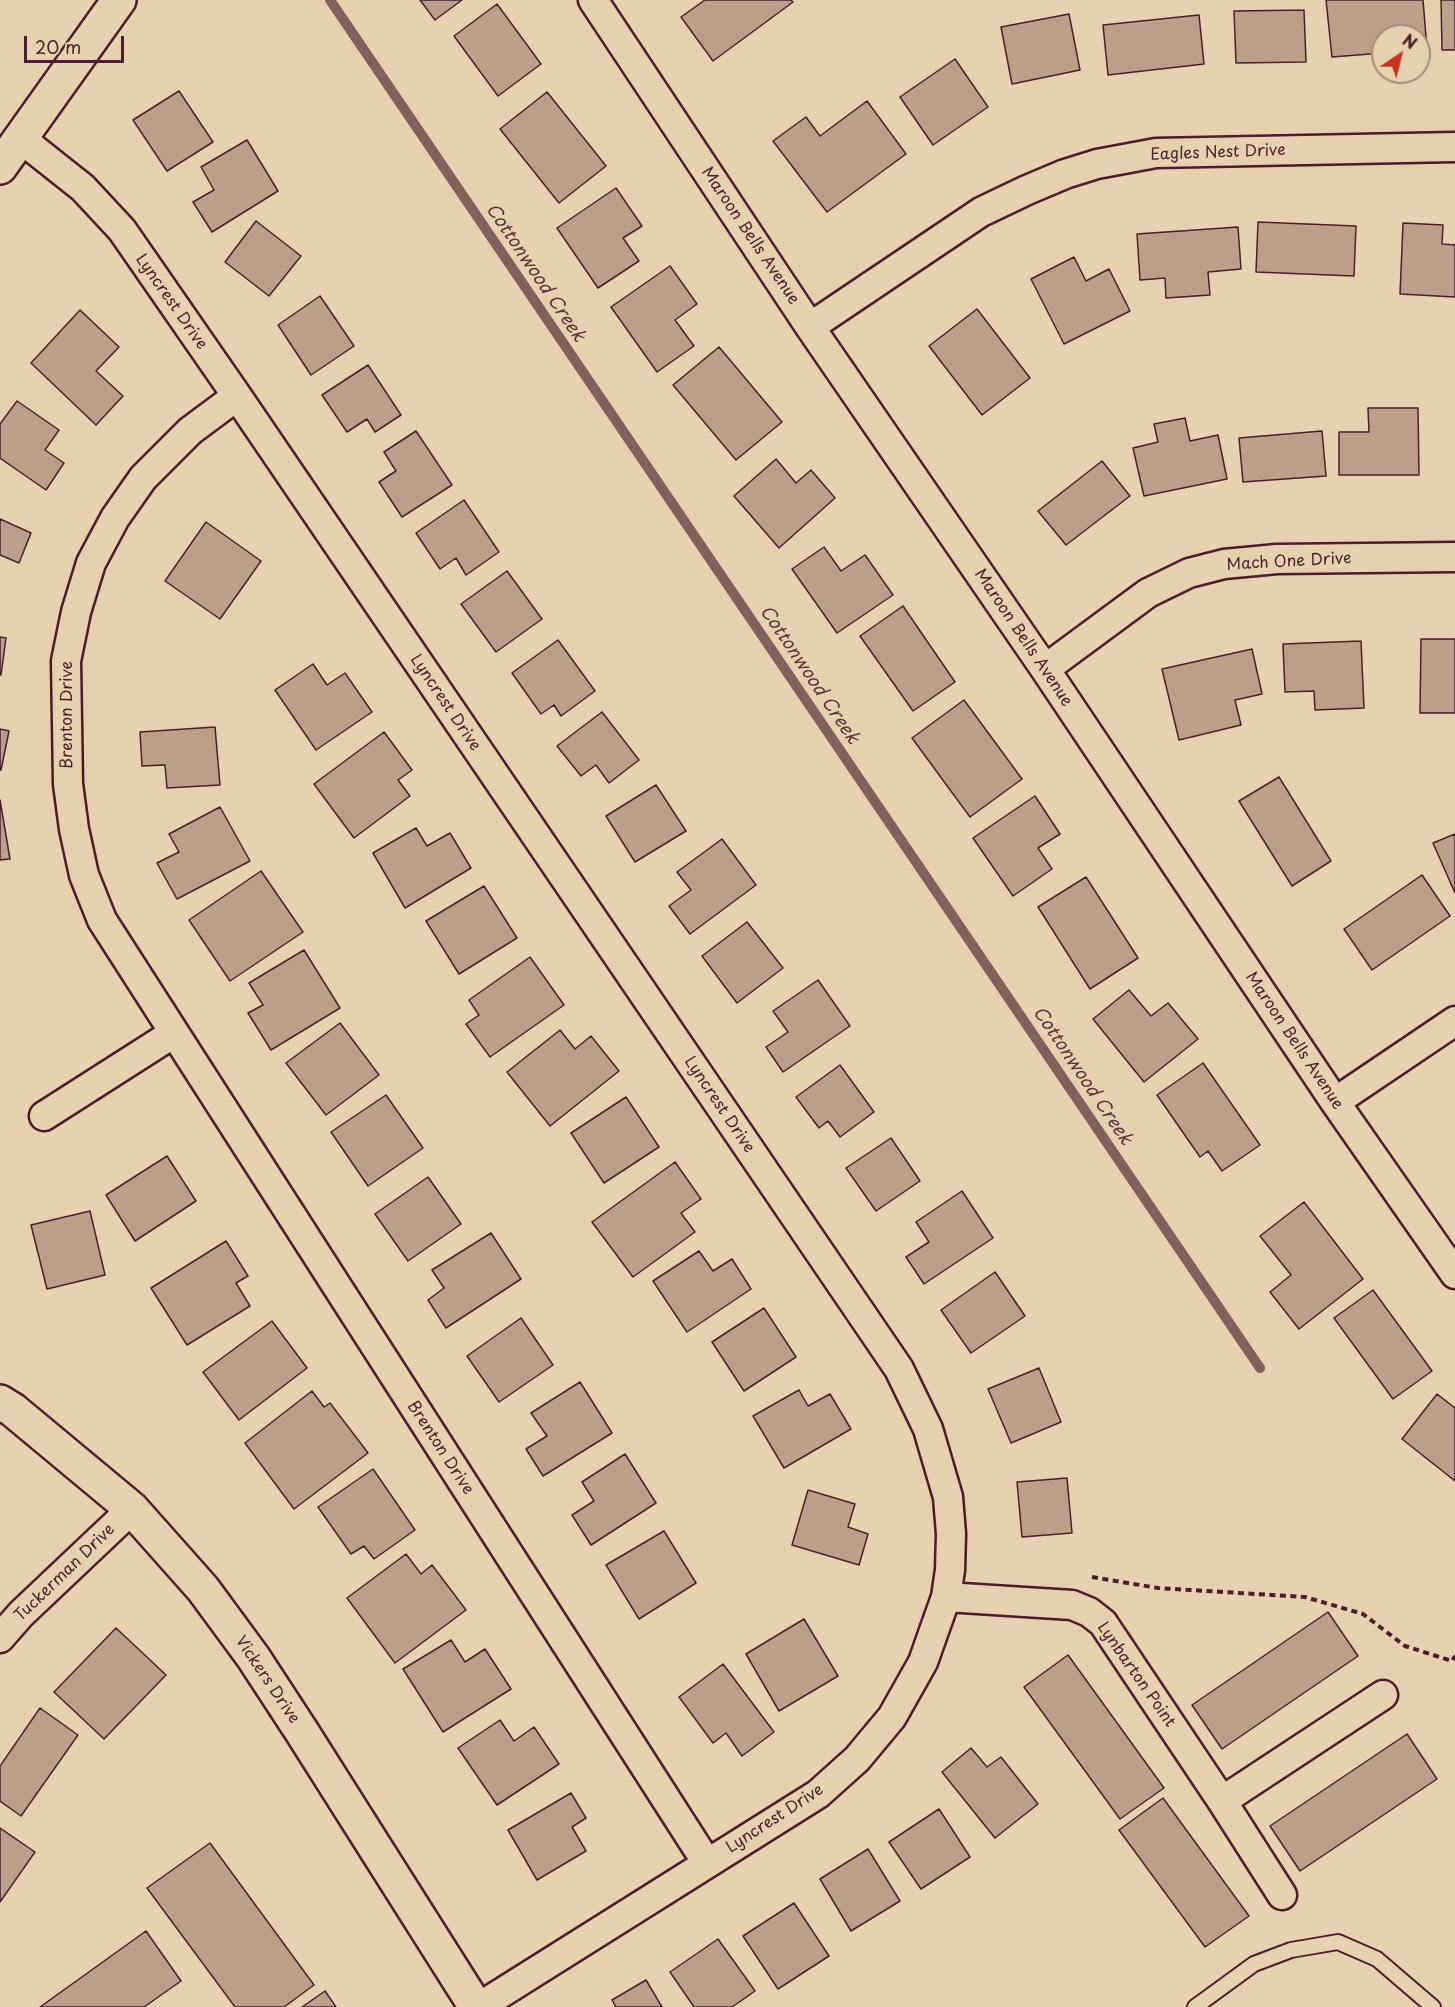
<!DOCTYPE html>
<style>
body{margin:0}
#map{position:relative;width:1455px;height:2007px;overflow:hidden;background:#e6d1b0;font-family:"Playpen Sans",sans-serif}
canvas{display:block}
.north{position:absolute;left:1371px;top:24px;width:60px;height:60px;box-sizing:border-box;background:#e6d1b0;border:2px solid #a88a7b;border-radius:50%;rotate:35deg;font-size:16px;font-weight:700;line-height:24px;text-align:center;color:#4a1f2b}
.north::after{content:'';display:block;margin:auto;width:21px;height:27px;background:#c8321e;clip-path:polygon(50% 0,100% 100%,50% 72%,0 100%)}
.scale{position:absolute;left:24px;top:36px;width:100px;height:27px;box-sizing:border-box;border:3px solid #4a1f2b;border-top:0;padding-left:8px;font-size:18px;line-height:21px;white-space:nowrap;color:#4a1f2b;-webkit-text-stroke:4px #e6d1b0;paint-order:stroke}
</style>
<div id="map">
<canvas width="1455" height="2007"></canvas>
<div class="north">N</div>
<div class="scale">20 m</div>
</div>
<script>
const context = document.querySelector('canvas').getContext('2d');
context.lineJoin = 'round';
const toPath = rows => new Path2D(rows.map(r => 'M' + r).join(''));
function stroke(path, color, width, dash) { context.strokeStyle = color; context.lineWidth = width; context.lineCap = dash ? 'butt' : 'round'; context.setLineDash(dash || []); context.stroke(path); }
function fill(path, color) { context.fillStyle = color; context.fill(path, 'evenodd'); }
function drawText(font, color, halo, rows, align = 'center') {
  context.font = font + ' "Playpen Sans",sans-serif'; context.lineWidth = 4.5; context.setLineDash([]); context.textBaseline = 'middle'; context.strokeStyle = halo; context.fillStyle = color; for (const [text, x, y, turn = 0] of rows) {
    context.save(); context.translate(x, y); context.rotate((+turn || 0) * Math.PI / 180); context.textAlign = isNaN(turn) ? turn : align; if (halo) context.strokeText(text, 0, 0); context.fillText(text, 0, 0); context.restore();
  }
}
stroke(toPath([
 [330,0,1260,1368]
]), '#82605b', 10);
const building = toPath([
 [420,0,462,0,435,20,420,0],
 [705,0,791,0,793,2,713,61,681,17,705,0],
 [1326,0,1423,0,1427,49,1419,50,1419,36,1383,36,1383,53,1332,57,1326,0],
 [1441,0,1455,0,1455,50,1442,50,1441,0],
 [497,4,541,64,498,96,454,36,497,4],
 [1304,10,1306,62,1236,63,1234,11,1304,10],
 [1069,14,1080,70,1012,84,1001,27,1069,14],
 [1199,15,1204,64,1108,75,1103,25,1199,15],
 [955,59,988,107,933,145,900,97,955,59],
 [179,91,213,142,167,171,133,120,179,91],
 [547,92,606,166,559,203,500,129,547,92],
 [867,101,906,154,827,212,773,141,806,117,820,136,867,101],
 [247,140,278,191,212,232,193,202,214,190,201,167,247,140],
 [616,188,642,226,623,238,639,261,598,288,557,228,616,188],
 [256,221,301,256,269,296,225,262,256,221],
 [1258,222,1356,226,1354,276,1256,272,1258,222],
 [1403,223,1443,225,1442,244,1455,245,1455,297,1400,294,1403,223],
 [1238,227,1241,269,1208,272,1210,295,1166,298,1165,278,1140,280,1137,234,1238,227],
 [1074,257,1086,281,1109,269,1130,311,1064,344,1031,279,1074,257],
 [670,266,697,304,675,320,694,346,657,372,611,307,670,266],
 [320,296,354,346,311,375,278,325,320,296],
 [977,309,1030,378,982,415,929,346,977,309],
 [80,310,119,347,96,371,123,396,96,425,31,363,80,310],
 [719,347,782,422,736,460,673,385,719,347],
 [368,365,401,415,375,432,367,419,347,432,322,395,368,365],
 [17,401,59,430,45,450,64,463,46,490,0,458,0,424,17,401],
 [1368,408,1418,408,1419,475,1339,475,1339,432,1369,432,1368,408],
 [1185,418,1190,441,1218,435,1227,479,1144,496,1133,448,1158,442,1154,424,1185,418],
 [416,431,452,485,402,517,379,482,396,471,384,452,416,431],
 [1322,431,1326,476,1243,482,1239,438,1322,431],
 [776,459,796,483,811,470,835,498,779,548,734,496,776,459],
 [1102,461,1130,496,1066,545,1038,511,1102,461],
 [464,500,499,552,466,575,456,558,440,569,416,533,464,500],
 [0,519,31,533,19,563,0,555,0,519],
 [206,522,261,561,220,619,165,581,206,522],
 [824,547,841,571,865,555,893,595,837,633,792,569,824,547],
 [507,571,542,619,496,652,461,604,507,571],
 [903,606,955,682,913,711,860,636,903,606],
 [0,637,6,638,1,675,0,675,0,637],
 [1421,639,1455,639,1455,713,1420,713,1421,639],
 [558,640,595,691,561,716,554,705,541,714,512,673,558,640],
 [1361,641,1364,708,1315,710,1314,691,1285,692,1283,644,1361,641],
 [1252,649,1262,694,1235,700,1241,725,1179,740,1162,669,1252,649],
 [313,664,327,685,345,673,372,712,316,750,275,690,313,664],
 [964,700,1022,779,970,817,912,738,964,700],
 [602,712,639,760,609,783,596,765,581,776,557,746,602,712],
 [215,727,220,785,167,788,165,765,142,766,140,732,215,727],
 [0,729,9,731,1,770,0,770,0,729],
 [384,732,412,770,398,780,410,796,354,838,314,784,384,732],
 [1279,777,1331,861,1292,886,1239,801,1279,777],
 [656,785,686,831,635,862,606,816,656,785],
 [1035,796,1060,834,1038,848,1052,869,1013,896,973,838,1035,796],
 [0,800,10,859,0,860,0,800],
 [220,807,250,861,177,899,157,863,179,852,169,834,220,807],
 [416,828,427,846,450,833,471,868,405,908,373,853,416,828],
 [1455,834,1455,893,1433,843,1455,834],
 [722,839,756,885,690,934,669,906,691,890,677,872,722,839],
 [261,871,303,932,230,981,189,920,261,871],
 [1422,875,1450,916,1372,970,1344,929,1422,875],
 [1086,877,1138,958,1090,989,1038,907,1086,877],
 [484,886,517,938,459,974,426,921,484,886],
 [747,922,783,968,737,1003,702,956,747,922],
 [304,950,340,1008,271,1050,248,1013,263,1005,249,983,304,950],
 [530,957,564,1005,490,1057,466,1024,479,1015,469,1000,530,957],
 [818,980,850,1026,783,1072,766,1047,788,1032,773,1011,818,980],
 [1129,990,1151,1016,1168,1003,1198,1039,1144,1082,1093,1019,1129,990],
 [340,1023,379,1075,326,1115,286,1063,340,1023],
 [560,1030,575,1049,591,1036,619,1071,550,1126,507,1072,560,1030],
 [1203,1063,1260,1145,1222,1171,1208,1151,1200,1157,1157,1095,1203,1063],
 [840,1065,874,1112,840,1137,828,1121,819,1128,796,1097,840,1065],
 [386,1095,423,1148,368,1186,331,1132,386,1095],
 [626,1097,659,1147,604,1183,571,1133,626,1097],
 [891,1138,920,1181,876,1211,846,1168,891,1138],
 [167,1156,196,1201,135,1241,106,1195,167,1156],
 [675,1162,701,1199,681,1213,695,1232,633,1277,592,1222,675,1162],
 [428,1177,461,1224,408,1261,375,1214,428,1177],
 [962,1191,993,1238,924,1284,906,1257,929,1242,916,1222,962,1191],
 [1304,1202,1363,1279,1299,1329,1270,1292,1291,1275,1260,1236,1304,1202],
 [90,1211,105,1275,47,1289,31,1225,90,1211],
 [491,1233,521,1279,446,1328,428,1300,444,1288,432,1270,491,1233],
 [226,1241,248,1276,236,1283,250,1306,187,1345,151,1288,226,1241],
 [699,1251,713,1271,732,1259,751,1289,687,1332,653,1281,699,1251],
 [995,1272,1025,1316,971,1353,941,1310,995,1272],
 [1373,1290,1432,1371,1393,1399,1334,1318,1373,1290],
 [764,1308,796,1357,744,1391,712,1342,764,1308],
 [521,1318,553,1365,499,1402,467,1356,521,1318],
 [272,1321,307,1368,239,1420,203,1372,272,1321],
 [1039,1368,1061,1422,1011,1443,988,1389,1039,1368],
 [580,1382,612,1433,543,1476,526,1449,547,1436,531,1413,580,1382],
 [799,1390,808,1406,830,1394,851,1429,784,1468,753,1416,799,1390],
 [312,1391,324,1407,330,1403,368,1453,294,1509,245,1443,312,1391],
 [1437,1394,1455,1408,1455,1481,1402,1439,1437,1394],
 [625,1454,656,1503,591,1545,572,1515,594,1501,582,1482,625,1454],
 [373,1469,415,1530,374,1559,364,1546,351,1554,318,1507,373,1469],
 [1067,1478,1072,1533,1022,1537,1017,1482,1067,1478],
 [808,1490,855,1504,848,1527,868,1534,859,1565,792,1545,808,1490],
 [664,1531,696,1583,639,1619,606,1565,664,1531],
 [406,1554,421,1574,432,1565,466,1610,395,1663,347,1598,406,1554],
 [1328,1612,1358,1656,1222,1749,1192,1705,1328,1612],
 [804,1619,838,1676,779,1711,746,1654,804,1619],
 [116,1628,166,1675,104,1739,54,1692,116,1628],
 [451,1640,465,1662,485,1649,511,1689,443,1732,403,1669,451,1640],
 [1068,1655,1164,1788,1120,1819,1024,1687,1068,1655],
 [723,1664,774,1732,742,1756,726,1733,713,1743,679,1697,723,1664],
 [40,1708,78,1735,21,1816,0,1801,0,1766,40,1708],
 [500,1720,514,1741,534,1727,559,1764,497,1805,458,1748,500,1720],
 [1407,1734,1437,1779,1300,1871,1270,1826,1407,1734],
 [971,1748,987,1767,1001,1757,1038,1804,995,1838,942,1772,971,1748],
 [571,1793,586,1818,572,1827,586,1851,537,1880,508,1830,571,1793],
 [1163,1798,1249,1916,1205,1947,1119,1830,1163,1798],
 [939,1809,970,1857,921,1889,889,1842,939,1809],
 [0,1828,35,1852,0,1902,0,1828],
 [210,1843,314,1985,284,2007,235,2007,147,1888,210,1843],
 [868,1849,900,1901,851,1931,820,1879,868,1849],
 [794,1903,829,1956,778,1989,743,1936,794,1903],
 [146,1931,181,1981,144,2007,40,2007,146,1931],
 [718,1939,755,1991,732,2007,694,2007,670,1972,718,1939],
 [646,1980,662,2007,616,2007,612,2000,646,1980],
 [325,1991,336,2007,302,2007,325,1991]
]);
fill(building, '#ba9f8b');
stroke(building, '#4a1f2b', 1.5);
const service = toPath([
 [1195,2007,1254,1964,1291,1950,1338,1942,1377,1959,1433,2007]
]);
const minor = toPath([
 [593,0,810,327,1045,669,1335,1102,1455,1274],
 [20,138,83,188,122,230,237,396,899,1369,928,1429,948,1497,951,1534,950,1570,946,1597,923,1662,892,1717,857,1759,818,1794,479,2007],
 [810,327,981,212,1027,190,1065,174,1097,164,1156,153,1455,147],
 [237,396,190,431,143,478,115,518,91,563,76,612,66,661,68,784,74,829,84,875,102,920,707,1863],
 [1045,669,1148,593,1189,573,1224,564,1277,559,1455,557],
 [1335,1102,1455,1021],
 [44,1116,174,1033],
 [946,1597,1072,1605,1089,1612,1103,1623,1222,1801,1383,1695],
 [0,1638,21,1614,132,1509],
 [1222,1801,1282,1895]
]);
const tertiary = toPath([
 [0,167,119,0]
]);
const secondary = toPath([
 [0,1402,13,1410,132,1509,203,1589,253,1657,302,1732,476,2007]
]);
stroke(service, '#4a1f2b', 18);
stroke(minor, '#4a1f2b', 33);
stroke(tertiary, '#4a1f2b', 38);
stroke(secondary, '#4a1f2b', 38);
stroke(toPath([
 [1092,1577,1158,1588,1305,1597,1363,1614,1405,1646,1452,1661,1455,1656]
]), '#4a1f2b', 4, [6, 4.5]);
stroke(service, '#e6d1b0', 14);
stroke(minor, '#e6d1b0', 28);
stroke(tertiary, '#e6d1b0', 33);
stroke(secondary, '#e6d1b0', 33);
drawText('16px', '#4a1f2b', '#e6d1b0', [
 ["Eagles Nest Drive",1218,153,-2],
 ["Maroon Bells Avenue",750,236,56],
 ["Lyncrest Drive",171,302,55],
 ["Mach One Drive",1289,562,-3],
 ["Maroon Bells Avenue",1023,638,56],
 ["Lyncrest Drive",445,703,56],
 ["Brenton Drive",68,715,-90],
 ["Maroon Bells Avenue",1294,1041,56],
 ["Lyncrest Drive",719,1105,56],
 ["Brenton Drive",440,1448,57],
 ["Tuckerman Drive",65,1573,-44],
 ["Lynbarton Point",1136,1675,55],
 ["Vickers Drive",267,1680,56],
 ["Lyncrest Drive",775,1819,-33]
]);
drawText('italic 18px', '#5d353b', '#e6d1b0', [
 ["Cottonwood Creek",535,273,56],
 ["Cottonwood Creek",809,675,56],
 ["Cottonwood Creek",1082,1076,56]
]);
</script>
